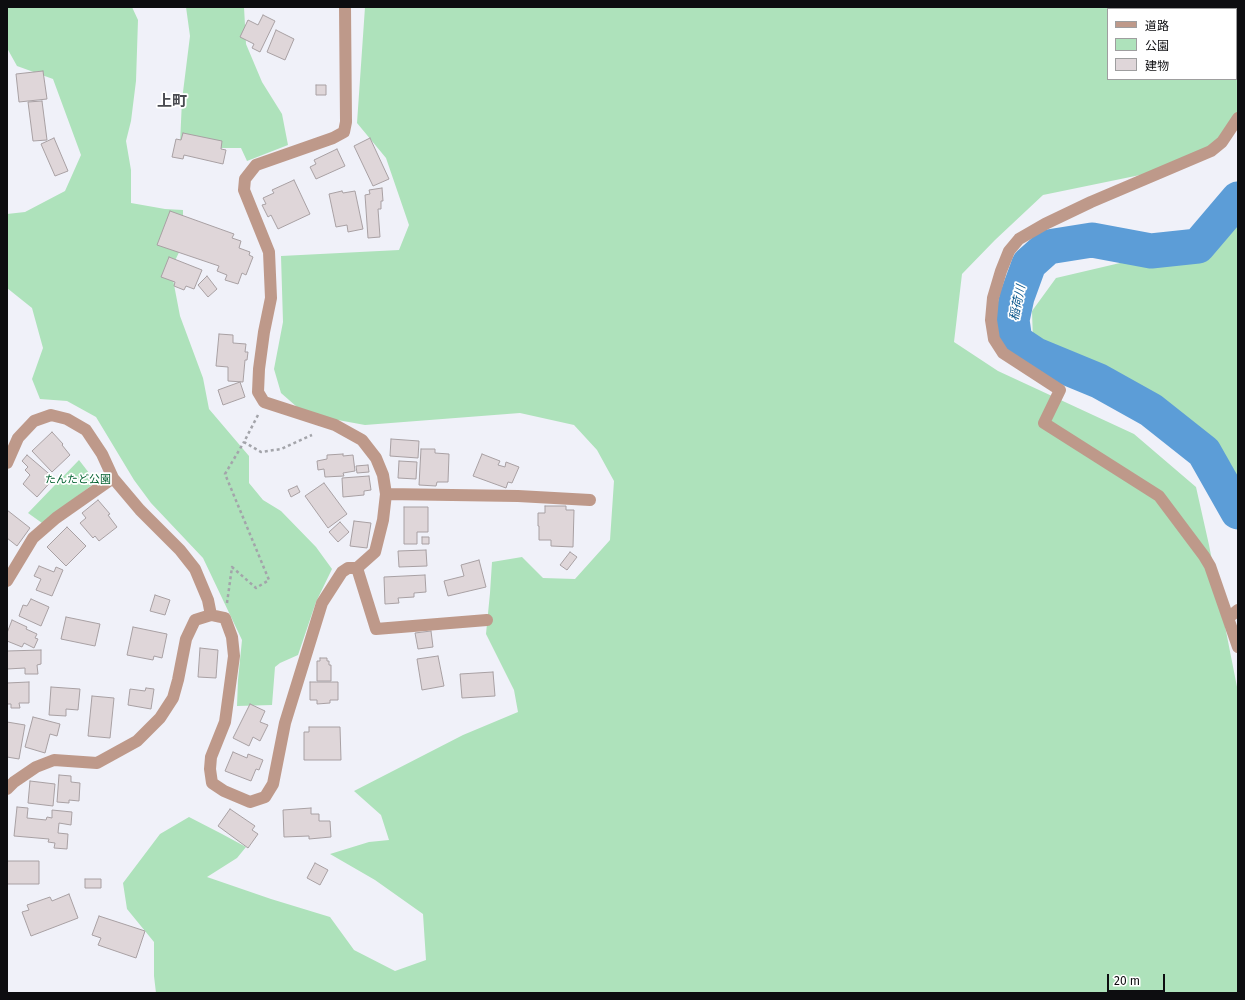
<!DOCTYPE html>
<meta charset="utf-8">
<style>
body{margin:0}
#map{position:relative;width:1245px;height:1000px;overflow:hidden;background:#f0f1f9;font-family:"Fira Sans","Noto Sans JP",sans-serif}
canvas{display:block}
.frame{position:absolute;inset:0;border:8px solid #0d0d10;pointer-events:none}
.legend{position:absolute;left:1107px;top:8px;width:130px;height:72px;box-sizing:border-box;background:#fff;border:1px solid #9e9e9f;margin:0;padding:5px 7px;list-style:none;font-size:12px;color:#0d0d10}
.legend li{display:flex;align-items:center;gap:8px;height:20px}
.legend b{width:20px;border:1px solid #9e9e9f}
.scale{position:absolute;left:1107px;top:974px;width:58px;height:18px;box-sizing:border-box;border:2px solid #0d0d10;border-top:0;padding-left:5px;font-size:12px;line-height:14px;white-space:nowrap;color:#0d0d10;-webkit-text-stroke:3px #fff;paint-order:stroke}
</style>
<div id="map">
<canvas width="1245" height="1000"></canvas>
<div class="frame"></div>
<ul class="legend">
<li><b style="height:5px;background:#be998a"></b>道路</li>
<li><b style="height:11px;background:#aee2bb"></b>公園</li>
<li><b style="height:11px;background:#dfd6d9"></b>建物</li>
</ul>
<div class="scale">20 m</div>
</div>
<script>
const context = document.querySelector('canvas').getContext('2d');
context.lineJoin = 'round';
function fill(path, color) { context.fillStyle = color; context.fill(path, 'evenodd'); }
const toPath = rows => new Path2D(rows.map(r => 'M' + r).join(''));
function stroke(path, color, width, dash) { context.strokeStyle = color; context.lineWidth = width; context.lineCap = dash ? 'butt' : 'round'; context.setLineDash(dash || []); context.stroke(path); }
function drawText(font, color, halo, rows, align = 'center') {
  context.font = font + ' "Fira Sans","Noto Sans JP",sans-serif'; context.lineWidth = 3.5; context.setLineDash([]); context.textBaseline = 'middle'; context.strokeStyle = halo; context.fillStyle = color; for (const [text, x, y, turn = 0] of rows) {
    context.save(); context.translate(x, y); context.rotate((+turn || 0) * Math.PI / 180); context.textAlign = isNaN(turn) ? turn : align; if (halo) context.strokeText(text, 0, 0); context.fillText(text, 0, 0); context.restore();
  }
}
fill(toPath([
 [7,7,132,7,138,20,136,81,131,121,126,141,131,170,131,203,165,209,183,210,183,244,171,269,180,316,203,378,209,409,249,456,249,483,263,500,281,511,316,547,332,569,316,602,298,655,280,663,275,667,272,705,237,706,238,680,242,640,203,558,151,503,134,480,96,417,67,401,40,399,32,379,43,348,32,308,7,288,7,214,25,212,65,191,81,155,53,79,17,66,7,48],
 [186,7,244,7,246,44,262,82,282,114,288,145,247,161,241,148,201,148,180,144,182,100,190,36],
 [365,7,1238,7,1238,126,1179,167,1043,195,995,240,962,274,954,342,998,371,1134,434,1196,487,1209,545,1238,692,1238,993,156,993,154,976,154,942,127,909,123,883,160,834,189,817,222,834,246,847,237,858,207,877,271,899,330,917,354,950,395,971,426,960,423,914,375,880,330,854,369,842,389,840,381,815,354,791,463,735,518,712,514,690,486,634,490,593,492,562,522,557,543,578,575,579,610,540,614,481,597,450,574,425,520,413,365,425,305,414,281,393,274,369,283,322,281,256,399,250,409,225,386,158,357,123],
 [1108,9,1236,9,1236,79,1108,79],
 [1238,222,1238,481,1178,419,1033,341,1032,311,1056,278,1167,252,1236,223],
 [79,460,96,482,42,523,28,513]
]), '#aee2bb');
stroke(toPath([
 [1238,199,1198,246,1151,251,1092,240,1048,247,1029,264,1017,297,1012,320,1015,341,1036,355,1099,381,1151,410,1204,452,1238,512]
]), '#5c9dd7', 35);
const building = toPath([
 [263,15,275,21,260,52,252,48,254,44,240,37,248,20,258,25,263,15],
 [276,30,294,39,285,60,267,52,276,30],
 [43,71,47,99,19,102,16,74,43,71],
 [316,85,326,85,326,95,316,95,316,85],
 [42,101,47,140,33,141,28,102,42,101],
 [183,133,222,141,221,149,226,150,223,164,184,155,183,159,172,157,176,139,181,140,183,133],
 [54,138,68,171,55,176,41,144,54,138],
 [370,138,389,179,373,186,354,146,370,138],
 [337,149,345,166,316,179,310,167,316,164,314,160,337,149],
 [294,180,310,214,278,229,271,215,268,217,262,205,266,204,263,198,274,193,272,190,294,180],
 [382,188,383,201,381,201,381,209,378,209,380,237,368,238,365,195,370,194,369,190,382,188],
 [342,191,343,193,355,191,363,229,348,232,347,225,336,227,329,194,342,191],
 [170,211,234,234,232,238,241,241,239,248,250,252,249,255,253,257,246,275,242,273,238,284,225,280,227,275,217,271,219,266,157,245,170,211],
 [169,257,202,270,194,289,186,286,184,290,174,286,175,282,161,277,169,257],
 [207,276,217,289,208,297,198,285,207,276],
 [219,334,233,335,233,343,246,344,245,352,248,352,247,360,245,360,243,382,228,381,228,367,216,366,219,334],
 [240,382,245,397,223,405,218,390,240,382],
 [52,432,63,444,62,445,70,455,52,472,32,451,52,432],
 [391,439,419,441,418,458,390,456,391,439],
 [421,449,435,449,435,453,449,454,448,482,437,482,436,486,419,485,421,449],
 [343,454,343,456,353,455,355,471,343,473,344,476,325,477,324,469,318,470,317,461,327,459,327,455,343,454],
 [482,454,500,461,498,465,505,467,506,462,519,467,512,483,508,482,506,488,473,476,482,454],
 [27,455,54,478,37,497,23,484,30,475,25,470,28,467,22,461,27,455],
 [399,461,417,462,416,479,398,478,399,461],
 [368,465,369,472,357,473,356,466,368,465],
 [369,476,371,490,364,491,364,495,343,497,342,478,369,476],
 [324,483,347,514,328,528,305,496,324,483],
 [297,486,300,492,291,497,288,490,297,486],
 [98,500,110,514,108,515,117,527,99,541,95,536,93,538,80,523,86,518,82,513,98,500],
 [545,506,566,506,566,510,574,510,573,547,551,546,551,540,539,540,539,526,538,526,538,513,545,513,545,506],
 [404,507,428,507,428,532,417,532,417,544,404,544,404,507],
 [7,510,30,528,17,546,7,538,7,510],
 [354,521,371,523,367,548,350,546,354,521],
 [340,522,349,532,338,542,329,532,340,522],
 [67,527,86,546,66,566,47,547,67,527],
 [422,537,429,537,429,544,422,544,422,537],
 [426,550,427,566,399,567,398,551,426,550],
 [570,552,577,557,567,570,560,565,570,552],
 [479,560,486,587,448,596,444,581,464,576,461,565,479,560],
 [39,566,54,572,56,567,63,570,52,596,36,590,41,579,34,576,39,566],
 [425,575,426,592,414,593,414,597,398,598,399,603,385,604,384,577,425,575],
 [155,595,170,600,165,615,150,611,155,595],
 [31,599,49,607,41,626,19,616,23,605,27,606,31,599],
 [66,617,100,624,95,646,61,639,66,617],
 [12,620,27,627,26,629,37,634,35,638,38,639,34,648,24,643,22,647,7,641,7,633,12,620],
 [133,627,167,634,162,658,154,656,153,660,127,655,133,627],
 [431,631,433,647,418,649,415,633,431,631],
 [200,648,218,650,216,678,198,677,200,648],
 [41,650,41,664,37,665,38,674,25,674,25,668,7,669,7,651,41,650],
 [438,656,444,686,422,690,417,659,438,656],
 [320,658,327,658,327,661,329,661,329,665,331,665,331,681,317,681,317,661,320,661,320,658],
 [493,672,495,696,462,698,460,674,493,672],
 [29,682,29,703,19,703,20,708,11,708,11,704,7,704,7,683,29,682],
 [310,682,338,682,338,700,330,700,330,703,317,704,317,700,310,700,310,682],
 [51,687,80,689,78,710,66,709,66,716,49,715,51,687],
 [146,688,154,689,151,709,128,705,130,689,145,691,146,688],
 [92,696,114,698,110,738,88,736,92,696],
 [250,704,265,711,260,722,268,725,260,741,253,737,249,746,233,738,250,704],
 [33,717,60,724,57,736,50,734,45,753,25,747,33,717],
 [7,722,25,725,19,759,7,757,7,722],
 [309,727,340,727,341,760,304,760,304,732,309,732,309,727],
 [233,752,247,758,248,754,263,760,259,770,256,769,251,781,225,771,233,752],
 [59,775,71,776,71,782,80,783,79,801,69,800,69,803,57,802,59,775],
 [30,781,55,784,53,806,28,803,30,781],
 [17,807,28,808,27,818,46,820,47,817,52,818,52,810,72,812,71,825,59,823,58,833,68,834,67,849,54,848,55,843,48,842,49,839,14,836,17,807],
 [311,808,311,814,319,814,319,821,330,821,331,837,309,839,309,836,284,837,283,810,311,808],
 [230,809,255,826,252,830,258,834,248,848,218,826,230,809],
 [7,861,39,861,39,884,7,884,7,861],
 [315,863,328,870,320,885,307,878,315,863],
 [85,879,101,879,101,888,85,888,85,879],
 [69,894,78,918,31,936,22,912,29,910,27,905,50,897,52,901,69,894],
 [99,916,145,931,136,958,98,945,101,938,92,935,99,916]
]);
fill(building, '#dfd6d9');
stroke(building, '#a8a0a3', 1);
stroke(toPath([
 [258,415,244,442,261,452,281,449,312,435],
 [227,603,232,567,256,588,269,580,225,474,244,442]
]), '#a3a4aa', 2.5, [3, 3]);
stroke(toPath([
 [345,7,346,122,344,132,333,138,256,165,245,179,244,190,269,252,271,298,264,332,259,369,258,392,264,402,335,425,362,440,376,458,383,475,386,494,383,520,375,552,357,568],
 [7,463,18,438,34,421,51,415,67,419,86,430,102,454,113,478,140,510,180,550,195,569,208,600,211,615],
 [386,494,518,496,590,500],
 [7,581,33,538,56,518,113,478],
 [1238,610,1228,618,1238,647],
 [1228,618,1210,566,1204,556,1159,496,1044,423,1060,390,1003,353,994,339,991,320,993,298,1001,271,1009,251,1019,239,1045,224,1091,202,1211,151,1222,142,1238,118],
 [7,789,14,782,36,767,54,760,97,763,137,741,160,718,173,698,178,680,186,639,195,620,211,615,225,618,232,637,234,656,225,722,211,757,210,769,212,783,224,791,250,802,265,797,273,784,285,723,322,603,342,572,348,568,357,568,376,629,487,620]
]), '#be998a', 12);
drawText('11px', '#046130', '#fff', [
 ["たんたど公園",78,480]
]);
drawText('italic 12px', '#08558b', '#fff', [
 ["稲荷川",1018,303,-78]
]);
drawText('bold 15px', '#494a50', '#fff', [
 ["上町",172,102]
]);
</script>
